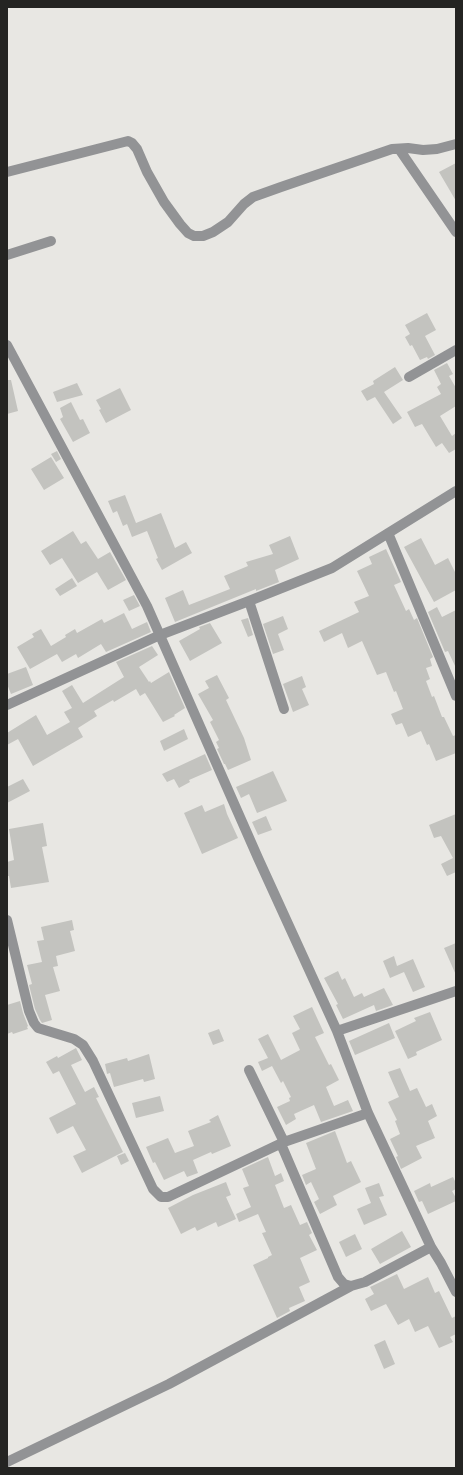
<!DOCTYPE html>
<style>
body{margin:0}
#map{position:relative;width:463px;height:1475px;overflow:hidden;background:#e8e7e3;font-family:Literata,serif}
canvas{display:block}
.frame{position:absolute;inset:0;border:8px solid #242422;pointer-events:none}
</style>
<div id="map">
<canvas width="463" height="1475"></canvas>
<div class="frame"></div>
</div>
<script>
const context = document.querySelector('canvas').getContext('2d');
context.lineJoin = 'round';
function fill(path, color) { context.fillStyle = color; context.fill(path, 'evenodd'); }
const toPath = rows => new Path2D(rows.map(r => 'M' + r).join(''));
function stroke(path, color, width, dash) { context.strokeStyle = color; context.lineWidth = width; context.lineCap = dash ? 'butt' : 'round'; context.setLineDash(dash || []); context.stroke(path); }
fill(toPath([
 [456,163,456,201,439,172],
 [427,313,436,330,425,336,435,355,428,359,427,357,420,360,412,345,410,346,405,337,410,334,405,325],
 [447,363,453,374,449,376,456,388,456,406,440,416,452,436,456,433,456,449,449,453,442,443,436,447,422,424,415,427,407,412,441,394,437,387,441,384,434,370],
 [395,367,403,380,384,392,402,418,393,424,375,397,367,401,361,391,374,384,373,381],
 [7,380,11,380,18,411,7,414],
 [77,383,83,395,57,402,53,392],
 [120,388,131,410,106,423,99,410,101,409,96,400],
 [71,402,80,420,83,419,90,433,73,442,60,419,63,417,60,408],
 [57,451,61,459,56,462,51,454],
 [51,457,64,478,44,490,31,469],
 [125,495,136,523,161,513,175,548,186,542,192,553,162,570,156,559,158,558,147,531,132,537,127,524,123,526,117,511,113,513,108,501],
 [73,531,81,544,86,541,98,559,110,552,126,580,108,590,97,572,78,583,62,558,50,565,41,551],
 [290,536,299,559,275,570,279,582,256,591,256,589,175,622,165,598,183,590,189,605,230,589,224,576,248,566,246,562,273,554,269,545],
 [421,538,435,565,448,558,456,574,456,590,434,602,404,547],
 [386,549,401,582,394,585,406,611,409,609,414,620,417,618,433,657,430,659,432,666,426,668,430,679,426,681,432,697,434,696,442,717,444,717,453,736,456,735,456,753,436,761,429,744,427,745,421,731,408,737,402,723,396,725,391,714,403,709,396,691,394,692,386,672,377,675,362,641,348,648,342,633,324,642,319,631,359,612,354,602,369,596,357,571,372,564,369,557],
 [72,578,77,586,60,596,55,589],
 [134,595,140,606,129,611,123,600],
 [437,607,442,617,456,610,456,668,448,651,445,652,428,612],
 [124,613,132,629,147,622,151,632,106,652,101,644,78,658,76,654,62,662,57,654,30,669,17,647,34,637,32,634,41,629,51,646,66,637,65,635,75,629,77,633,102,619,104,623],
 [283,616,288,629,278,634,284,650,273,654,263,624],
 [248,618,253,635,248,637,241,620],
 [210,623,222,643,190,661,179,641,200,629,199,627],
 [152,646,158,655,139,667,149,682,150,681,151,683,169,672,185,708,174,715,175,716,163,722,145,693,140,696,136,689,114,702,113,700,94,711,97,716,78,728,83,737,33,766,18,739,7,745,7,733,36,715,47,735,70,722,64,712,72,708,62,691,72,685,83,703,124,677,116,662],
 [26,667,33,685,11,694,7,684,7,674],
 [217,675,229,698,226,700,244,738,251,760,228,770,225,764,224,764,217,749,219,748,216,742,219,740,210,722,213,720,198,694,209,688,205,681],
 [302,676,306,687,302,689,309,705,293,712,283,684],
 [184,729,188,739,164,751,160,741],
 [205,754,212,770,189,780,190,782,179,788,174,779,167,782,162,774],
 [273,771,287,801,257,813,249,794,241,798,236,787],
 [23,779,30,791,7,803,7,787],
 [224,804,227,814,238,838,202,854,184,813,202,805,205,812],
 [456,814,456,872,447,876,441,864,453,858,441,836,434,838,429,825],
 [266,816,272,830,258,835,252,822],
 [43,823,47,846,42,847,49,882,11,888,9,876,7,876,7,862,14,860,9,829],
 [72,920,74,930,70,931,75,951,56,956,58,966,53,967,60,991,45,995,52,1020,42,1023,40,1020,35,1009,29,985,32,984,27,965,42,962,37,941,44,940,41,927],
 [456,943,456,975,444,948],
 [394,956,397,966,413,959,425,987,413,992,404,972,390,978,383,961],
 [338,971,342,980,345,978,354,997,362,993,364,997,384,988,393,1005,376,1011,374,1005,343,1019,336,1005,338,1004,324,978],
 [20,1001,23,1013,28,1026,27,1027,28,1029,13,1034,12,1032,7,1034,7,1005],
 [312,1007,324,1033,315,1037,329,1065,331,1064,339,1080,326,1087,334,1106,348,1100,353,1111,321,1122,314,1105,294,1114,296,1119,286,1125,277,1107,290,1101,289,1098,291,1097,283,1081,281,1083,272,1066,262,1071,258,1062,268,1058,258,1039,268,1034,281,1060,300,1050,292,1033,300,1029,293,1016],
 [430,1012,442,1040,416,1052,417,1055,408,1059,395,1031,416,1021,414,1018],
 [389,1023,395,1038,355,1055,349,1041],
 [219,1029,224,1041,213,1045,208,1033],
 [76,1048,82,1060,71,1065,85,1092,94,1087,99,1097,96,1098,123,1152,82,1173,73,1156,86,1150,73,1126,57,1134,49,1118,76,1104,59,1071,53,1074,46,1062,57,1056,58,1058],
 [149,1054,155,1079,144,1082,143,1079,114,1087,110,1073,107,1074,105,1064,127,1058,128,1061],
 [400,1068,410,1091,417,1088,426,1107,432,1104,437,1116,428,1121,435,1138,416,1146,422,1158,401,1169,396,1157,398,1156,390,1139,400,1134,395,1121,397,1120,388,1102,399,1097,388,1072],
 [160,1096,164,1111,136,1118,132,1103],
 [218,1115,231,1146,212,1154,211,1152,193,1160,198,1173,187,1177,184,1171,164,1180,155,1162,153,1163,146,1147,168,1138,175,1153,194,1146,188,1131,211,1122,209,1120],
 [335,1131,347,1163,351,1161,361,1182,333,1196,337,1205,320,1214,314,1202,319,1199,311,1182,306,1185,302,1175,316,1169,306,1143],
 [125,1153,129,1161,121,1165,117,1156],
 [268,1157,275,1176,281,1173,284,1181,275,1185,284,1208,291,1205,300,1225,307,1222,312,1233,309,1235,317,1250,300,1258,310,1282,299,1287,305,1301,289,1308,290,1311,277,1318,253,1265,268,1258,268,1257,272,1255,262,1233,266,1232,258,1214,239,1222,236,1214,251,1207,243,1188,249,1186,242,1169],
 [453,1177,456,1183,456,1189,452,1191,456,1198,456,1201,428,1214,422,1201,419,1202,414,1191,430,1183,431,1187],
 [226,1182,231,1195,226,1197,236,1219,218,1227,216,1222,197,1231,195,1227,181,1234,168,1208,193,1195],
 [379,1183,384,1196,379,1197,387,1215,364,1225,357,1209,371,1203,365,1188],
 [402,1231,411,1247,380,1264,371,1249],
 [355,1234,362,1249,346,1257,339,1242],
 [397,1274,404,1289,428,1277,435,1293,439,1291,452,1318,456,1316,456,1334,450,1337,453,1342,439,1348,428,1326,415,1332,409,1319,398,1325,386,1304,371,1311,365,1299,374,1294,370,1287],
 [385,1340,395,1364,384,1369,374,1345]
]), '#c3c3bf');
stroke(toPath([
 [399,149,456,232],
 [7,172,128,141,132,143,137,149,147,172,164,202,180,224,188,233,194,236,203,236,213,232,228,222,244,204,253,197,281,187,392,149,408,148,423,150,437,149,456,144],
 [7,255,51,241],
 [7,345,147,606,258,858,337,1031,368,1113,431,1247,441,1263,456,1292],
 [409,377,456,350],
 [388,533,456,696],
 [249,601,284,709],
 [7,705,160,635,249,601,332,568,456,491],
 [7,920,29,1011,34,1023,38,1028,74,1039,83,1045,93,1061,153,1189,161,1197,168,1197,284,1142,368,1113],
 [337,1031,456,991],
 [249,1070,284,1142],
 [281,1144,338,1277,344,1284,351,1286,365,1282,431,1247],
 [7,1462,169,1384,351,1286]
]), '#929395', 10);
</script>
